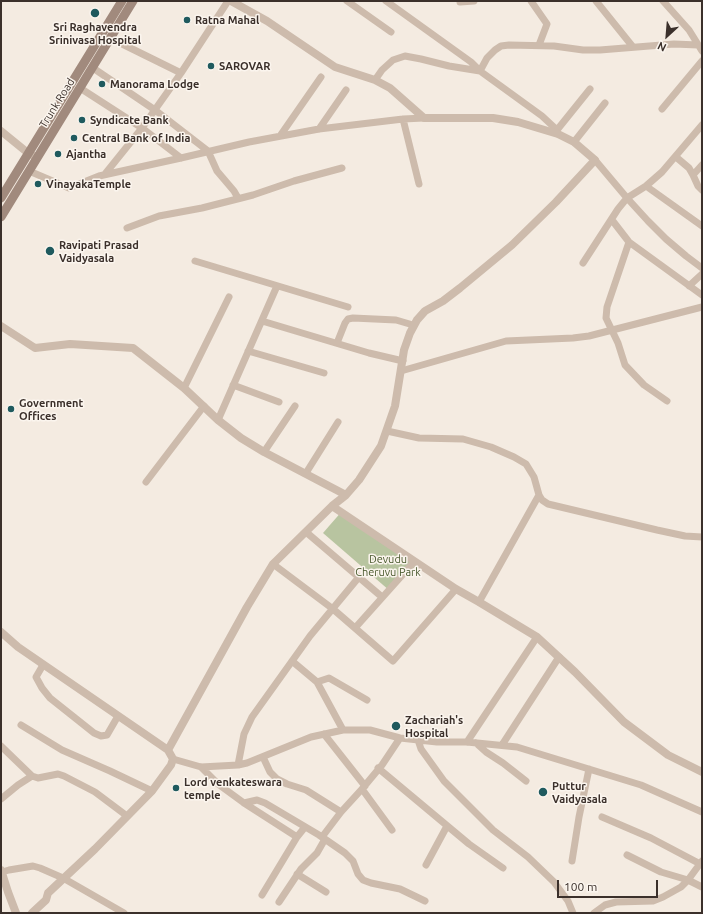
<!DOCTYPE html>
<style>
body{margin:0}
#map{position:relative;width:703px;height:914px;overflow:hidden;background:#f4ebe1;font-family:Ubuntu,sans-serif}
canvas{display:block}
.frame{position:absolute;inset:0;border:2px solid #3b302b;pointer-events:none}
.north{position:absolute;left:647px;top:16px;width:40px;height:40px;-webkit-text-stroke:3px #fbf5ee;paint-order:stroke;rotate:206deg;font-size:11px;font-weight:700;line-height:16px;text-align:center;color:#3b302b}
.north::after{content:'';display:block;margin:auto;width:14px;height:18px;background:#3b302b;clip-path:polygon(50% 0,100% 100%,50% 72%,0 100%)}
.scale{position:absolute;left:557px;top:880px;width:101px;height:18px;box-sizing:border-box;border:2px solid #3b302b;border-top:0;padding-left:5px;font-size:12px;line-height:14px;white-space:nowrap;color:#3b302b;-webkit-text-stroke:3px #fbf5ee;paint-order:stroke}
</style>
<div id="map">
<canvas width="703" height="914"></canvas>
<div class="frame"></div>
<div class="north">N</div>
<div class="scale">100 m</div>
</div>
<script>
const context = document.querySelector('canvas').getContext('2d');
context.lineJoin = 'round';
function fill(path, color) { context.fillStyle = color; context.fill(path, 'evenodd'); }
const toPath = rows => new Path2D(rows.map(r => 'M' + r).join(''));
function stroke(path, color, width, dash) { context.strokeStyle = color; context.lineWidth = width; context.lineCap = dash ? 'butt' : 'round'; context.setLineDash(dash || []); context.stroke(path); }
function drawText(font, color, halo, rows, align = 'center') {
  context.font = font + ' Ubuntu,sans-serif'; context.lineWidth = 3; context.setLineDash([]); context.textBaseline = 'middle'; context.strokeStyle = halo; context.fillStyle = color; for (const [text, x, y, turn = 0] of rows) {
    context.save(); context.translate(x, y); context.rotate((+turn || 0) * Math.PI / 180); context.textAlign = isNaN(turn) ? turn : align; if (halo) context.strokeText(text, 0, 0); context.fillText(text, 0, 0); context.restore();
  }
}
fill(toPath([
 [343,510,418,564,390,591,323,533]
]), '#b8c4a0');
stroke(toPath([
 [347,1,391,32],
 [386,1,471,62,480,71,487,58,495,50,501,46,509,45,554,46,583,50,600,50,674,44,698,45],
 [531,1,547,24,539,45],
 [596,1,633,47],
 [663,1,689,30,702,51],
 [460,2,474,1],
 [110,38,181,73],
 [93,68,155,110,208,151,217,171,234,191,238,198],
 [375,80,382,70,393,60,405,56,421,59,449,66,480,71,542,116,557,130,558,134],
 [80,88,142,128,181,158],
 [662,109,702,61],
 [403,119,419,184],
 [319,129,346,90],
 [557,130,590,89],
 [280,136,321,77],
 [574,142,605,103],
 [676,157,689,168,693,175,698,186,702,190],
 [595,160,627,198,646,186,662,172,702,125],
 [29,171,69,188,99,176,181,158,249,142,319,129,403,119,424,118],
 [105,174,142,128,181,73,228,1],
 [693,175,702,165],
 [646,186,702,226],
 [612,220,629,242,702,295],
 [127,228,159,216,202,208,253,195,294,181,342,168],
 [629,242,607,307,606,318,618,343,625,365,644,385,667,401],
 [195,261,348,307],
 [583,263,618,209,627,198,648,221,666,239,686,256,702,268],
 [689,286,702,274],
 [262,321,369,353,403,361],
 [337,343,345,323,348,319,353,318,396,320,413,325],
 [248,351,324,373],
 [401,371,506,341,573,338,589,336,702,307],
 [233,385,279,402],
 [184,388,229,297],
 [218,420,277,286],
 [387,431,419,438,463,439,491,447,514,457,526,464,534,477,539,495,542,500,548,504,657,530,685,536,702,537],
 [264,452,295,406],
 [306,473,338,422],
 [146,482,204,406],
 [306,532,382,597],
 [273,564,333,609,393,661,456,589],
 [479,602,539,495],
 [355,628,414,562],
 [292,661,317,682],
 [43,665,36,677,42,688,50,698,94,733,101,736,107,735,118,716],
 [21,725,62,750,110,771,152,791],
 [343,730,317,682,329,678,367,700],
 [324,734,365,786],
 [418,740,421,749,444,781,493,830,528,857,554,882,568,901,573,913],
 [467,742,537,637],
 [476,743,486,752,503,763,526,781],
 [502,745,559,657],
 [1,746,32,776,38,778,58,774,64,776,95,792,127,816],
 [263,757,270,772,277,779,287,784,306,790,341,812],
 [173,759,201,767,238,765,247,763,311,737,343,730,370,730,400,738,437,742,467,742,517,747,641,785,702,812],
 [238,765,244,734,252,717,310,636,359,577],
 [201,767,218,784,244,803,297,837],
 [378,768,469,844,503,868],
 [362,789,392,830],
 [1,799,18,785,32,776],
 [244,803,257,800,265,803,319,835,345,853,353,861,358,874,363,880,371,883,400,889,425,901],
 [602,817,651,838,702,865],
 [322,837,341,812,362,789,382,765,400,738],
 [627,855,661,872,688,880,702,887],
 [572,861,579,817,589,769],
 [426,865,447,826],
 [2,872,9,870,33,866,40,868,63,878,124,913],
 [297,874,326,892],
 [262,895,297,837,305,827],
 [279,902,301,869,317,853,325,839],
 [594,913,605,905,616,902,653,901,663,897,681,887,688,880,702,861]
]), '#cdbbac', 7);
stroke(toPath([
 [1,131,28,153,34,156],
 [1,326,35,348,70,344,133,348,184,388,218,420,241,438,264,452,346,495],
 [332,506,456,589,479,602,537,637,575,672,624,722,668,755,702,772],
 [1,632,18,647,168,750,173,759,171,765,152,791,95,849,48,893,46,900,32,913],
 [168,750,247,607,273,564,332,506,346,495,359,480,381,446,395,406,404,350,410,333,417,320,425,311,443,301,460,288,512,245,556,202,595,160,574,142,558,134,518,122,493,118,424,118,390,88,375,80,335,67,267,21,231,1],
 [1,870,8,892,16,913]
]), '#cdbbac', 8);
stroke(toPath([
 [1,198,122,1],
 [1,217,133,1]
]), '#a18a7d', 9);
for (const [x, y, r, color] of [
 [95,13,5,"#1f5a5e"],
 [187,20,4,"#1f5a5e"],
 [211,66,4,"#1f5a5e"],
 [102,84,4,"#1f5a5e"],
 [82,120,4,"#1f5a5e"],
 [74,138,4,"#1f5a5e"],
 [58,154,4,"#1f5a5e"],
 [38,184,4,"#1f5a5e"],
 [50,251,5,"#1f5a5e"],
 [11,409,4,"#1f5a5e"],
 [396,726,5,"#1f5a5e"],
 [176,788,4,"#1f5a5e"],
 [543,792,5,"#1f5a5e"]
]) { const dot = new Path2D(); dot.arc(x, y, r, 0, 2 * Math.PI); context.fillStyle = color; context.fill(dot); stroke(dot, '#fbf5ee', 1.5); }
drawText('bold 11px', '#3b302b', '#fbf5ee', [
 ["Ratna Mahal",195,20],
 ["Sri Raghavendra",95,27,"center"],
 ["Srinivasa Hospital",95,40,"center"],
 ["SAROVAR",219,66],
 ["Manorama Lodge",110,84],
 ["Syndicate Bank",90,120],
 ["Central Bank of India",82,138],
 ["Ajantha",66,154],
 ["VinayakaTemple",46,184],
 ["Ravipati Prasad",59,245],
 ["Vaidyasala",59,258],
 ["Government",19,403],
 ["Offices",19,416],
 ["Zachariah's",405,720],
 ["Hospital",405,733],
 ["Lord venkateswara",184,782],
 ["temple",184,795],
 ["Puttur",552,786],
 ["Vaidyasala",552,799]
], 'left');
drawText('11px', '#3b302b', '#fbf5ee', [
 ["Trunk Road",57,103,-58]
]);
drawText('11px', '#4a5a2e', '#fbf5ee', [
 ["Devudu",388,559],
 ["Cheruvu Park",388,572]
]);
</script>
